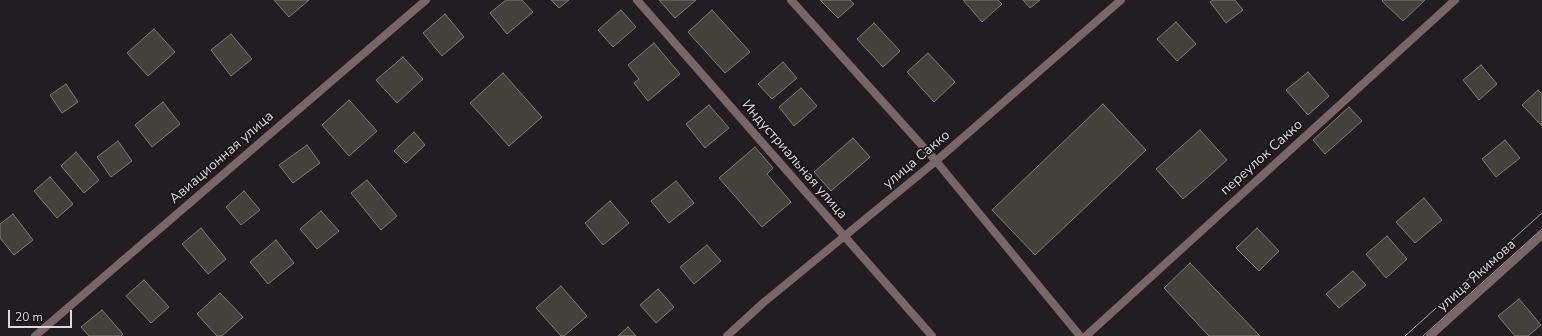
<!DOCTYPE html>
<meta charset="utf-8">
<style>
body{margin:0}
#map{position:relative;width:1542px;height:336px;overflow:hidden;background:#221d22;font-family:"Nunito Sans",sans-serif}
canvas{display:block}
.scale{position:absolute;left:8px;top:310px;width:64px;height:18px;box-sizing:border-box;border:2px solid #dcd8dc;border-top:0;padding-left:5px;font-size:12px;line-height:14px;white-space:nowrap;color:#dcd8dc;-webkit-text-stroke:3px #181419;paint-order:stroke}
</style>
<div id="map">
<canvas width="1542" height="336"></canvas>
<div class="scale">20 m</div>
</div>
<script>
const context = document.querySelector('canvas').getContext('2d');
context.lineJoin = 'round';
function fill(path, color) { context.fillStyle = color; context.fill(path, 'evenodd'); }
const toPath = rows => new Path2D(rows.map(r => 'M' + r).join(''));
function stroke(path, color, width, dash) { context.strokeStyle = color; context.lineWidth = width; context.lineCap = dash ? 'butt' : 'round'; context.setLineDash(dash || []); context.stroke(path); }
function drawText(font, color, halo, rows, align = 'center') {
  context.font = font + ' "Nunito Sans",sans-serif'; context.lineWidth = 3.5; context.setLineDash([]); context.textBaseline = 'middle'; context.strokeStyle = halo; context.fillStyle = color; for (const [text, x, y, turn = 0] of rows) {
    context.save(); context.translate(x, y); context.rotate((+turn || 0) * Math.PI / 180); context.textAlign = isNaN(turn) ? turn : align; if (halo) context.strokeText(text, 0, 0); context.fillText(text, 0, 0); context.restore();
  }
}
const building = toPath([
 [274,0,309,0,289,17,274,0],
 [506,0,522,0,533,12,507,34,490,13,506,0],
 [551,0,569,0,559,8,551,0],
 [659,0,696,0,675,18,659,0],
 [820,0,850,0,854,4,838,18,820,0],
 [963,0,998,0,1002,4,982,22,963,0],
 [1023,0,1040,0,1030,8,1023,0],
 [1213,0,1235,0,1243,10,1226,23,1210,2,1213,0],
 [1383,0,1425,0,1403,21,1382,1,1383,0],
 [621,10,636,27,613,47,598,30,621,10],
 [712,10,750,52,725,73,688,32,712,10],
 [445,14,464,37,442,56,423,33,445,14],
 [1176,22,1196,44,1177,61,1157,39,1176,22],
 [874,23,900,51,883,67,857,39,874,23],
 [154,29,175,52,148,76,127,53,154,29],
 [231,34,252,59,231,76,211,50,231,34],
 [654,43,680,74,648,101,634,83,639,79,628,65,654,43],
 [928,53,955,82,934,102,907,72,928,53],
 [403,57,423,79,397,103,376,80,403,57],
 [783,62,797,78,772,99,758,84,783,62],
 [1481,65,1497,84,1479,100,1463,80,1481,65],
 [1308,72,1329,96,1308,115,1286,90,1308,72],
 [503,73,542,117,509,146,470,103,503,73],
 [66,84,78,102,62,113,50,95,66,84],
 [801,88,817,106,794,126,779,107,801,88],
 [1538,90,1542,94,1542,126,1522,105,1538,90],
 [349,100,377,131,349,156,322,125,349,100],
 [163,102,180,124,152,147,135,125,163,102],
 [1103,104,1146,150,1035,255,992,210,1103,104],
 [709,105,729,128,705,148,686,124,709,105],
 [1349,107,1362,121,1325,154,1313,140,1349,107],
 [1200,130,1227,160,1183,199,1156,169,1200,130],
 [414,132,425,145,406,163,394,151,414,132],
 [853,138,870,157,831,191,814,172,853,138],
 [1505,140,1520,158,1496,177,1482,159,1505,140],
 [118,141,132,161,111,177,97,157,118,141],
 [307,145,320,163,293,183,279,165,307,145],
 [755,147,773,168,767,174,791,202,762,227,719,178,755,147],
 [76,152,99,180,84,193,61,166,76,152],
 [50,177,73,204,57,218,34,191,50,177],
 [367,180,397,216,381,230,351,193,367,180],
 [676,181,694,203,669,223,651,201,676,181],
 [244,191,260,210,241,225,226,207,244,191],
 [1424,198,1442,220,1415,243,1396,222,1424,198],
 [610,201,629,223,603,245,585,223,610,201],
 [321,211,339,231,317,249,300,229,321,211],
 [13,214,33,240,14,255,0,238,0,224,13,214],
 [201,228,226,259,208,274,182,244,201,228],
 [1257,228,1279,251,1259,271,1236,248,1257,228],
 [1387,236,1407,259,1386,278,1366,254,1387,236],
 [276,240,294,263,268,284,250,262,276,240],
 [707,245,721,261,694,284,680,267,707,245],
 [1190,263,1260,336,1209,336,1164,288,1190,263],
 [1353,271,1366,285,1339,308,1326,294,1353,271],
 [144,280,169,307,151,323,126,296,144,280],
 [561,286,587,316,564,336,561,336,536,308,561,286],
 [658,289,674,307,656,323,640,305,658,289],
 [220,293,243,317,222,336,217,336,197,314,220,293],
 [1519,299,1541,325,1528,336,1515,336,1498,316,1519,299],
 [102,310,123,334,121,336,89,336,81,327,102,310],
 [628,327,636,336,618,336,628,327]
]);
fill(building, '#45403a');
stroke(building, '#827c76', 1);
stroke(toPath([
 [637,0,932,336],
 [791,0,936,161,1080,336],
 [35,336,426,0],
 [727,336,763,303,936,161,1121,0],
 [1086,336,1455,0],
 [1430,336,1542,235]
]), '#7a6567', 8);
stroke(toPath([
 [1405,336,1542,213],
 [1423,336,1542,229]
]), '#a6a2a6', 1);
drawText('14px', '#dcd8dc', '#181419', [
 ["Авиационная улица",222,158,-41],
 ["переулок Сакко",1262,158,-42],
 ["Индустриальная улица",794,160,49],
 ["улица Сакко",917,160,-40],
 ["улица Якимова",1477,276,-42]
]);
</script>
